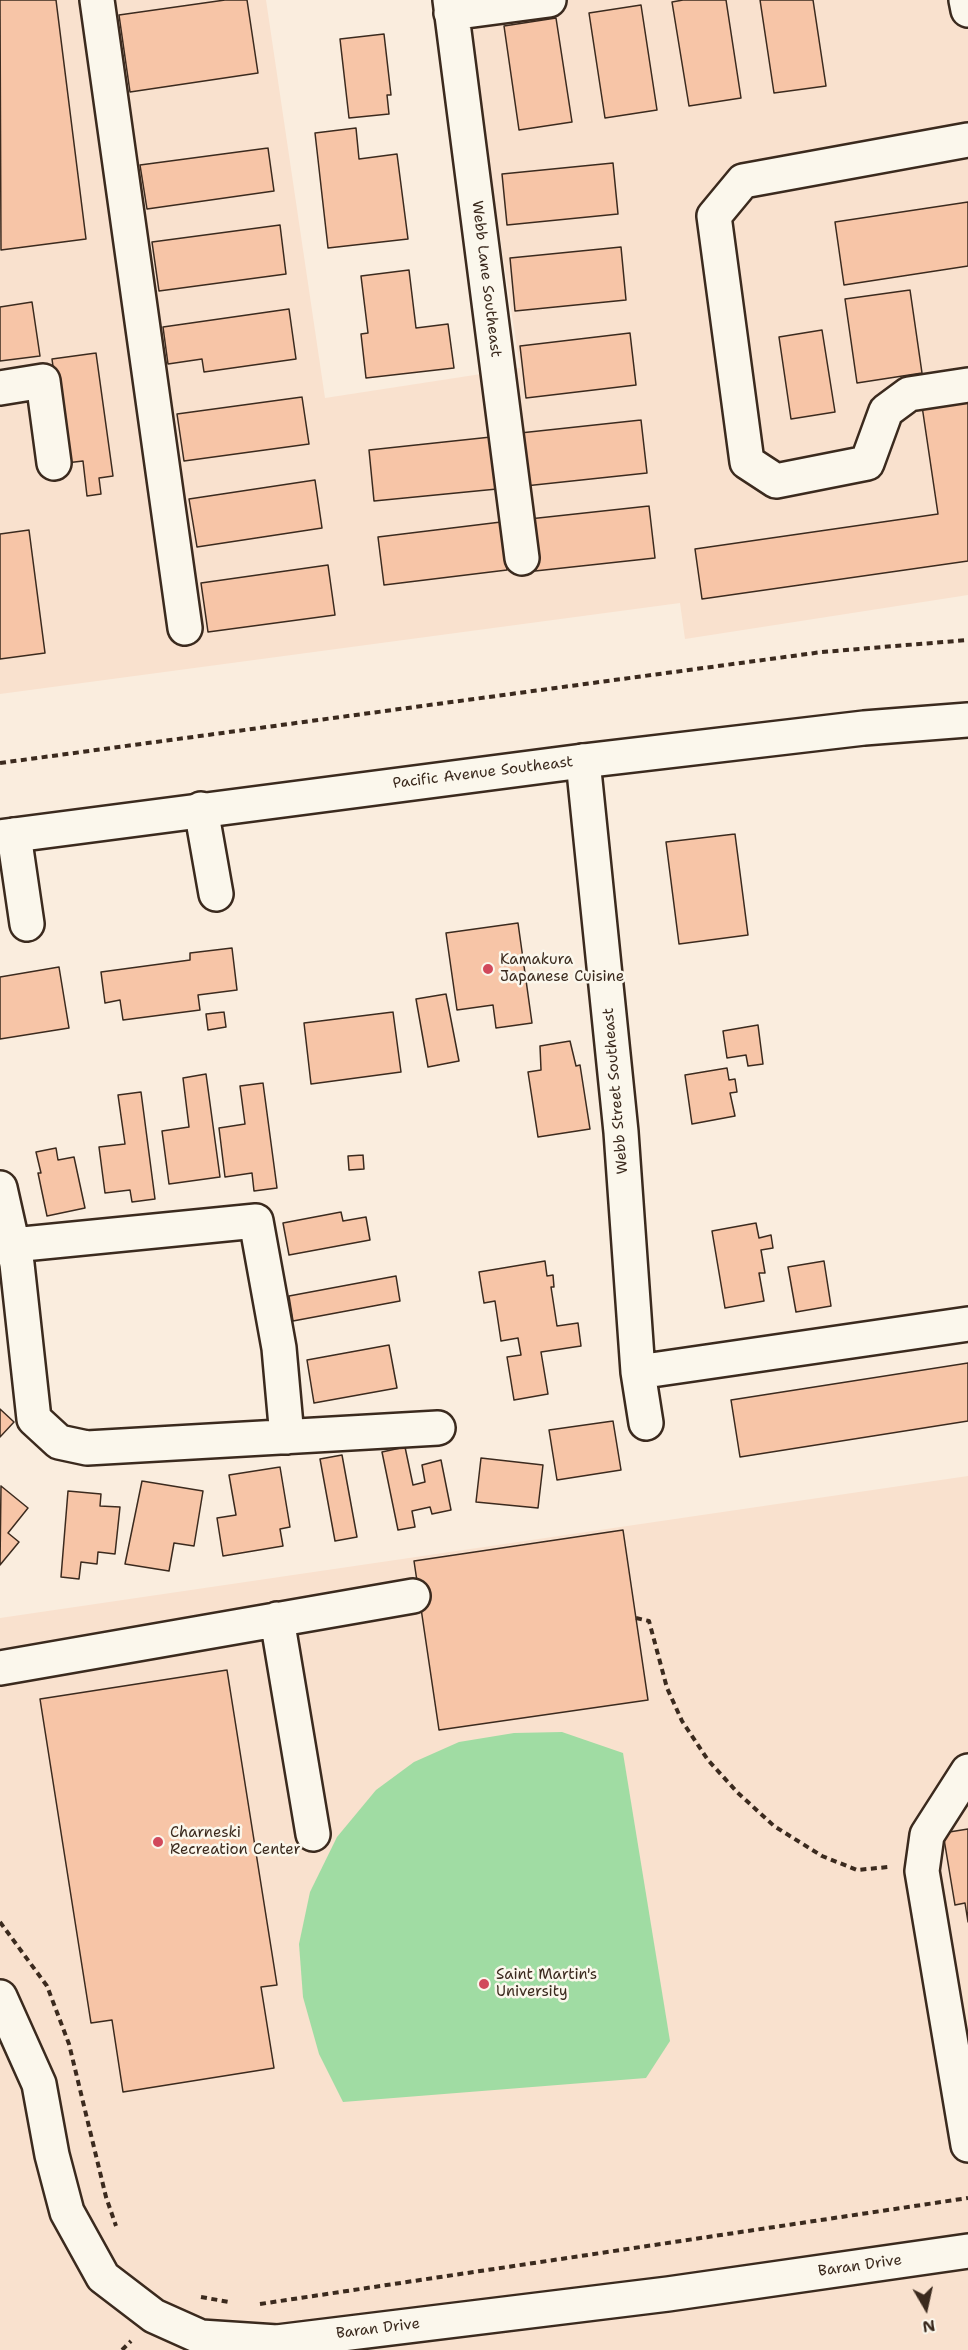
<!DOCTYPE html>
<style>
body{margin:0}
#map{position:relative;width:968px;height:2350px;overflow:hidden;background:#faedde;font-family:"Shantell Sans",sans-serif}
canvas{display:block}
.north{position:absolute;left:896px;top:2278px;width:60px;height:60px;-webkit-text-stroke:4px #fbf7ec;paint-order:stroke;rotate:171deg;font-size:16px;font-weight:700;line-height:24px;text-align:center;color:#3b2a1e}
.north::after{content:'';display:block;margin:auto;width:21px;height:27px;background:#3b2a1e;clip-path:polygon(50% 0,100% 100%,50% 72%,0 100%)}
</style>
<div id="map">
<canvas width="968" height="2350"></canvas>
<div class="north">N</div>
</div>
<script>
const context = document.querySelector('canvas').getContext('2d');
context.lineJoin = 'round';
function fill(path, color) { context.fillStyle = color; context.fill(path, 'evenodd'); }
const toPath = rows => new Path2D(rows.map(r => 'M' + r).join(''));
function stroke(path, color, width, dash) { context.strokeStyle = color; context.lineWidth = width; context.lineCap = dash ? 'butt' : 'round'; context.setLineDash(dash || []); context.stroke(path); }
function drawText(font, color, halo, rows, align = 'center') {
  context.font = font + ' "Shantell Sans",sans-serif'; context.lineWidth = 5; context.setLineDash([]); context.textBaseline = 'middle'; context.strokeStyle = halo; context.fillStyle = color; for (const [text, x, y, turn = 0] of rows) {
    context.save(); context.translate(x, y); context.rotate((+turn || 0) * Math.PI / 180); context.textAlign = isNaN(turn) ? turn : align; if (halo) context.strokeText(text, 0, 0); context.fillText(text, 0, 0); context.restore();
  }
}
fill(toPath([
 [0,0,266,0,325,398,520,368,464,0,968,0,968,595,685,639,680,603,0,694],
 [968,1476,968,2350,0,2350,0,1618]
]), '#f9e1ce');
fill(toPath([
 [562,1732,623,1753,670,2041,646,2078,343,2102,319,2054,303,1997,299,1944,310,1892,337,1837,376,1790,414,1762,459,1742,514,1733]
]), '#a0dca3');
const building = toPath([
 [0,0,56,0,86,239,1,250,0,0],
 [225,0,247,0,258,73,130,92,119,15,225,0],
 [683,0,726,0,741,98,689,106,672,2,683,0],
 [760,0,813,0,826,86,774,93,760,0],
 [641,5,657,110,605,118,589,13,641,5],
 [556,18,572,122,519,130,504,26,556,18],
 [384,34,391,95,387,95,389,114,349,118,340,39,384,34],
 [356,128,359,159,397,154,408,239,328,248,315,133,356,128],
 [268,148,274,191,147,209,140,165,268,148],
 [613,163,618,214,507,225,502,174,613,163],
 [968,202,968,266,844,285,835,222,968,202],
 [280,225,286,274,159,291,152,242,280,225],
 [621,247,626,300,515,311,510,258,621,247],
 [409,270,416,328,448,324,454,368,366,378,361,334,368,333,361,276,409,270],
 [910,290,922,373,857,383,845,299,910,290],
 [32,302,40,356,0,361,0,307,32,302],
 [289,309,296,359,204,372,202,359,168,364,163,327,289,309],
 [822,330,835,412,791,419,779,337,822,330],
 [630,333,636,385,526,398,520,346,630,333],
 [96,353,113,476,99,478,101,494,87,496,83,461,66,463,52,359,96,353],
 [302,397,309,444,184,461,177,414,302,397],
 [968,399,968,561,702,599,695,549,938,514,922,406,968,399],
 [641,420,647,473,525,486,520,433,641,420],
 [491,437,497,489,374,501,369,450,491,437],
 [315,480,322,528,197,547,189,499,315,480],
 [649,506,655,558,535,571,529,519,649,506],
 [501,522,507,570,384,585,378,537,501,522],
 [29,530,45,653,0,659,0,534,29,530],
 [328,565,335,615,208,632,201,583,328,565],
 [735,834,748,935,679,944,666,842,735,834],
 [518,923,532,1023,496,1028,493,1005,457,1010,446,933,518,923],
 [232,948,237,990,198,995,200,1010,123,1020,120,1000,105,1003,101,972,190,960,190,953,232,948],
 [59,967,69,1028,0,1039,0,977,59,967],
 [446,994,459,1061,428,1067,416,999,446,994],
 [224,1012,226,1027,208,1030,206,1014,224,1012],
 [393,1012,401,1072,311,1084,304,1023,393,1012],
 [758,1025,763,1064,748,1066,746,1055,727,1058,723,1031,758,1025],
 [570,1041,576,1066,580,1065,590,1129,538,1137,528,1072,541,1070,540,1046,570,1041],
 [727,1068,729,1080,735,1079,737,1092,730,1093,735,1116,692,1124,685,1075,727,1068],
 [206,1074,220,1177,169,1184,162,1131,189,1127,183,1078,206,1074],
 [263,1083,277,1188,254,1191,252,1173,225,1177,219,1128,245,1124,240,1086,263,1083],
 [141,1092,155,1199,132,1202,130,1190,105,1193,99,1147,125,1144,118,1095,141,1092],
 [56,1148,58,1160,74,1157,85,1208,47,1216,38,1173,41,1173,36,1152,56,1148],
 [363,1155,364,1169,349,1170,348,1156,363,1155],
 [341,1212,343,1221,366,1217,370,1240,289,1255,283,1223,341,1212],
 [756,1223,759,1238,771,1235,773,1248,761,1250,765,1273,759,1273,764,1301,725,1308,712,1231,756,1223],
 [545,1261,547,1276,553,1275,554,1287,551,1287,557,1326,578,1323,581,1346,541,1352,548,1394,514,1400,507,1357,521,1355,518,1338,501,1341,495,1301,484,1303,479,1272,545,1261],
 [824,1261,831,1306,796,1312,788,1267,824,1261],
 [396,1276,400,1301,293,1321,289,1296,396,1276],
 [389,1345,397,1388,314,1403,307,1360,389,1345],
 [968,1363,968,1421,740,1457,731,1400,968,1363],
 [0,1409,14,1422,0,1437,0,1409],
 [613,1421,621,1470,557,1480,549,1430,613,1421],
 [405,1447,413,1485,425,1482,422,1465,441,1460,451,1510,432,1514,430,1507,412,1511,415,1527,398,1530,382,1452,405,1447],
 [342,1455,357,1537,335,1541,320,1459,342,1455],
 [481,1458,543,1465,538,1508,476,1502,481,1458],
 [280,1467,290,1527,280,1529,283,1546,223,1556,217,1518,236,1515,229,1475,280,1467],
 [142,1481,203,1491,194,1546,174,1543,169,1571,125,1564,142,1481],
 [1,1486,28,1508,8,1533,19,1542,0,1565,1,1486],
 [68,1491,101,1494,100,1506,120,1507,115,1554,98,1552,97,1564,81,1562,79,1579,61,1577,68,1491],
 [623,1530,648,1700,439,1730,414,1561,623,1530],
 [227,1670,277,1985,261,1987,274,2068,123,2092,112,2020,91,2023,40,1699,227,1670],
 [968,1829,968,1922,965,1903,955,1905,943,1833,968,1829]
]);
fill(building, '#f7c5a7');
stroke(building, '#3b2a1e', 1.5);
const minor = toPath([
 [97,0,185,628],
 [450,0,522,558],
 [966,0,968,10],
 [451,13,549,0],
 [968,140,743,181,714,216,747,462,776,481,867,463,886,411,909,394,968,385],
 [0,388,43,381,54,463],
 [583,761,621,1132,638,1372,646,1423],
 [201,809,216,894],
 [14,835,27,924],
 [0,1188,17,1264,34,1419,59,1442,87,1448,438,1428],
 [13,1245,256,1221,279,1348,287,1437],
 [638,1372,968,1324],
 [277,1619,313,1834],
 [0,1668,413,1596],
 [968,1771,927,1835,922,1871,968,2145],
 [0,1997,39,2084,52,2155,67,2212,103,2277,154,2316,201,2337,277,2342,668,2294,968,2251]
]);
const major = toPath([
 [0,837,583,761,864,728,968,720]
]);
stroke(minor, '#3b2a1e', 38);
stroke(major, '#3b2a1e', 38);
stroke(toPath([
 [0,763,822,652,968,640],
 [636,1618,649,1621,667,1688,682,1721,708,1760,737,1792,774,1826,822,1856,857,1870,888,1867],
 [0,1922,47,1986,69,2044,106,2197,116,2226],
 [201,2297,229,2302],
 [260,2304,968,2198],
 [122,2350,131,2341]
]), '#3b2a1e', 4, [6, 4.5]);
stroke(minor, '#fbf7ec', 33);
stroke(major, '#fbf7ec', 33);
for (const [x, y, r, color] of [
 [488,969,6,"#d1495b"],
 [158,1842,6,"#d1495b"],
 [484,1984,6,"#d1495b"]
]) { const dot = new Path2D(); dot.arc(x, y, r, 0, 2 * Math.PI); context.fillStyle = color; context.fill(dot); stroke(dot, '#fbf7ec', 2); }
drawText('15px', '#3b2a1e', '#fbf7ec', [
 ["Webb Lane Southeast",486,279,83],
 ["Pacific Avenue Southeast",483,773,-7],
 ["Webb Street Southeast",616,1091,-95],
 ["Baran Drive",860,2266,-8],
 ["Baran Drive",378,2329,-7]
]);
drawText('15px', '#3b2a1e', '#fbf7ec', [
 ["Kamakura",500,960],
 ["Japanese Cuisine",500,977],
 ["Charneski",170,1833],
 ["Recreation Center",170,1850],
 ["Saint Martin's",496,1975],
 ["University",496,1992]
], 'left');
</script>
